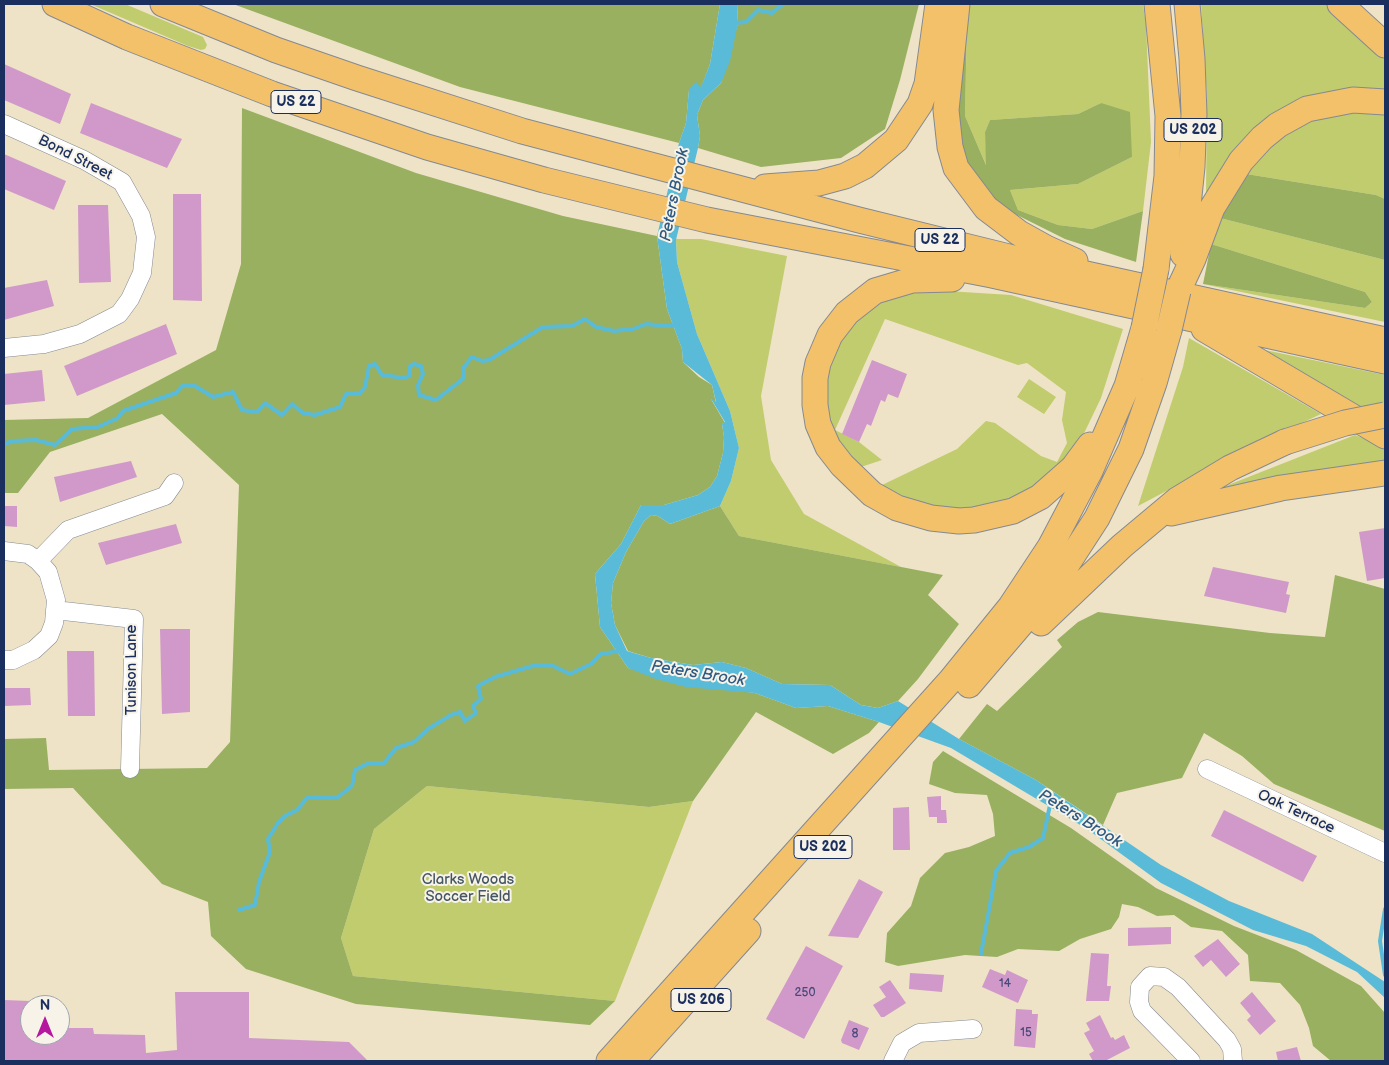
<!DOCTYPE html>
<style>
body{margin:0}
#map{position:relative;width:1389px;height:1065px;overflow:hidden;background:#eee3c6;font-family:"Balsamiq Sans",sans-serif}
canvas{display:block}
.frame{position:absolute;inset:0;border:5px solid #1b2f5e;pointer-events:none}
.north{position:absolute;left:20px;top:995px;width:50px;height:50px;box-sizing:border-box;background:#f7f3e8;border:1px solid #9fa5b1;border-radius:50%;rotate:0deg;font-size:14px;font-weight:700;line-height:20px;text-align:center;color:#1b2f5e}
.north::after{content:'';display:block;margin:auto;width:18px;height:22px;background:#b5179e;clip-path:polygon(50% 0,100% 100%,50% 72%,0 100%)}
</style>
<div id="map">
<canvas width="1389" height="1065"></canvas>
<div class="frame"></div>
<div class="north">N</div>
</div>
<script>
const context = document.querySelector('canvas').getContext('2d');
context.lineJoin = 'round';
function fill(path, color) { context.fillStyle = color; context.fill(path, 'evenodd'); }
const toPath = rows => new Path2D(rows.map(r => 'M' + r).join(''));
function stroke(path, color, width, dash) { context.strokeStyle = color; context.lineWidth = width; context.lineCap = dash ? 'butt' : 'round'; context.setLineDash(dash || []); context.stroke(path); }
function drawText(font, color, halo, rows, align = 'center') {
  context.font = font + ' "Balsamiq Sans",sans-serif'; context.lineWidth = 4; context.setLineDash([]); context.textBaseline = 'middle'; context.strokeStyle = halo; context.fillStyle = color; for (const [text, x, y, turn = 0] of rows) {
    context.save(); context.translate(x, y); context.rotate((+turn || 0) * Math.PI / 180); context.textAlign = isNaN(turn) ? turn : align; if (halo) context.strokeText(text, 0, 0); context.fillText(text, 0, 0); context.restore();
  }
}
fill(toPath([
 [90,4,125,4,203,37,207,45,205,49,201,50,188,46],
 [964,4,1143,4,1146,25,1151,142,1143,211,1092,229,1058,225,1018,210,1010,190,1078,184,1132,157,1101,103,1078,114,990,120,985,132,987,167,965,116,967,21],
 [1201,4,1331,4,1385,55,1385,96,1340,94,1206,194,1207,98],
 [1385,109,1385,199,1376,195,1240,173,1260,146,1319,112],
 [1220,218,1385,260,1385,322,1203,284,1365,308,1372,302,1365,292,1211,244],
 [676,239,701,239,787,256,761,396,771,460,804,514,901,567,739,536,720,506,731,481,739,448,730,411,697,334,677,262],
 [915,289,1011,295,1123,329,1101,398,1075,452,1049,481,1004,507,943,514,889,497,880,486,957,449,986,421,995,423,1041,456,1057,462,1067,443,1062,420,1066,392,1027,363,1018,365,885,319,835,430,859,442,882,460,861,467,832,440,826,426,825,375,838,337,867,306],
 [1189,338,1321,414,1246,449,1138,506,1183,367],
 [1255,348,1385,375,1385,408,1358,413],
 [1029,379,1056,397,1044,414,1017,397],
 [1355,435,1385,447,1385,465,1218,489],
 [427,786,649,807,693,801,615,1001,353,976,341,938,374,829]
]), '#c0cc6d');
fill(toPath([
 [233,4,720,4,710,64,701,88,689,90,686,123,679,143,460,87],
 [737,4,919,4,900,80,885,129,841,158,761,167,698,148,700,136,697,115,703,100,721,83,738,23],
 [967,14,965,116,986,165,985,132,990,120,1078,114,1101,103,1130,112,1132,157,1078,184,1010,190,1018,210,1058,225,1092,229,1143,211,1136,262,1065,239,1005,209,982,189,966,160,952,122],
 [242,108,416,173,563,216,657,236,667,309,682,349,683,362,699,377,712,385,716,403,711,399,725,423,722,424,724,437,723,453,717,476,710,487,698,495,664,505,641,505,621,544,595,574,600,627,628,668,726,689,755,693,796,708,828,706,879,722,869,733,833,754,756,712,693,801,649,807,427,786,374,829,341,938,353,976,615,1001,590,1025,356,1004,246,969,211,936,208,902,162,884,73,788,4,789,4,739,46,738,49,770,207,768,230,742,239,485,162,414,50,452,18,493,4,493,4,420,88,418,216,350,241,264],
 [1240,173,1376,195,1385,199,1385,260,1220,218],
 [1211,244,1365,292,1372,302,1365,308,1203,284],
 [720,506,739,536,943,575,928,595,959,624,918,679,898,701,878,708,861,705,830,685,782,684,746,668,722,662,693,665,651,658,628,651,615,625,611,603,613,583,626,552,644,521,651,515,658,516,670,524],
 [1335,575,1385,589,1385,831,1274,784,1242,756,1204,733,1182,778,1117,793,1103,825,1036,780,959,739,987,704,997,711,1062,647,1057,640,1078,622,1098,612,1270,633,1325,637],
 [943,751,1071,828,1156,888,1234,926,1296,950,1361,986,1385,1013,1385,1061,1331,1061,1313,1046,1309,1028,1300,1005,1280,983,1250,981,1248,955,1222,931,1191,927,1174,915,1157,916,1138,907,1122,904,1119,917,1111,929,1080,939,1059,951,1018,949,997,957,965,955,898,966,885,962,887,933,911,906,920,878,945,853,969,847,995,836,993,814,987,795,955,793,929,784,933,762]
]), '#98b060');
fill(toPath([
 [720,4,737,4,738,23,730,61,721,83,703,100,697,115,700,136,698,148,676,240,677,262,697,334,730,411,739,448,731,481,720,506,670,524,658,516,651,515,644,521,626,552,613,583,611,603,615,625,627,651,651,658,693,665,722,662,746,668,782,684,830,685,861,705,878,708,898,701,959,739,1036,780,1161,865,1229,901,1312,934,1385,982,1385,998,1357,972,1306,946,1253,930,1161,883,1087,829,951,748,879,722,828,706,796,708,755,693,686,687,656,679,628,668,600,627,595,574,621,544,641,505,664,505,698,495,710,487,717,476,723,453,724,437,722,424,725,422,710,397,716,402,712,385,683,362,682,349,667,309,657,236,679,143,686,123,689,89,696,82,701,87,710,64]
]), '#59bbd8');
stroke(toPath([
 [735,23,746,22,758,10,772,13,783,4],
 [4,444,13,441,36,440,55,445,72,429,98,427,118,418,123,411,176,393,182,386,195,386,213,397,233,392,242,410,257,412,265,403,282,415,292,404,303,413,315,415,340,407,346,394,359,394,365,387,369,366,375,364,382,375,405,378,410,375,410,366,414,364,421,366,423,374,418,385,419,395,436,400,464,378,464,367,472,357,482,361,489,360,543,327,572,326,585,319,596,327,614,331,633,329,646,324,666,326,678,325],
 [1385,909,1380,941,1385,975],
 [239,910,255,905,259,882,270,852,268,839,278,823,285,816,297,810,307,798,338,797,352,786,355,770,369,763,384,763,396,748,414,742,428,729,451,715,460,712,465,721,476,713,473,706,481,699,478,686,495,677,536,665,551,665,570,674,591,664,601,654,620,651],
 [981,954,996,871,1010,853,1029,847,1043,838,1050,805]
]), '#59bbd8', 4);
fill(toPath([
 [4,64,71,94,60,124,4,100],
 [91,103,182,139,167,168,80,133],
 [4,154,66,181,54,210,4,189],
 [173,194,201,194,202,301,173,300],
 [78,205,108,205,111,282,79,283],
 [47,280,54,306,4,320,4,288],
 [166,324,177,354,77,396,64,366],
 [872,360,907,374,898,398,888,394,885,402,881,400,871,426,867,424,859,442,842,434],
 [42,370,45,401,4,405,4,374],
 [131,461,137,477,60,502,54,477],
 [4,506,17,506,17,527,4,526],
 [176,524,182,543,106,565,98,543],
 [1385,528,1385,578,1367,581,1359,532],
 [1213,567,1289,582,1286,594,1290,595,1286,613,1204,596],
 [160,629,190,629,190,712,162,714],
 [67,651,94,651,95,716,68,716],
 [4,688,30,688,31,705,4,706],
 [941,796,941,810,946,810,947,823,937,823,937,817,929,817,927,797],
 [909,807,910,850,893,850,893,808],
 [1224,810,1317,856,1303,882,1211,836],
 [859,879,883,892,858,938,828,936],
 [1171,927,1171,944,1128,946,1128,928],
 [1218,939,1240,964,1226,977,1211,960,1203,967,1194,956],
 [806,946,843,966,804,1039,766,1019],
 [1091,953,1109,954,1107,986,1111,986,1109,1001,1086,1001],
 [990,969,1005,975,1007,970,1028,980,1018,1003,982,987],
 [910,973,944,975,942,992,909,989],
 [890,980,906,1003,884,1017,881,1017,873,1005,886,997,879,987],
 [175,992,249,992,249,1038,349,1042,368,1061,4,1061,4,1000,30,1001,30,1035,60,1035,60,1028,93,1028,94,1034,145,1035,146,1053,177,1050],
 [1252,992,1276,1021,1260,1035,1247,1020,1251,1016,1240,1003],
 [1016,1009,1032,1010,1032,1014,1038,1014,1035,1048,1014,1046],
 [1100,1015,1111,1038,1113,1037,1115,1040,1124,1035,1130,1048,1105,1061,1093,1061,1089,1054,1094,1051,1084,1033,1090,1030,1086,1023],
 [849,1020,869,1028,859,1050,842,1043,841,1040],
 [1297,1047,1301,1061,1278,1061,1276,1052]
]), '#d099c9');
const minor = toPath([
 [4,124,84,160,122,182,141,216,146,237,142,273,130,299,119,314,80,334,44,344,4,348],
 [4,551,28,554,38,561,48,572,56,600,54,623,49,636,34,650,13,660,4,660],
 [38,561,68,530,165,496,174,483],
 [55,610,134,619,130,769],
 [1207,769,1385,853],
 [893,1061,902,1043,919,1033,973,1029],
 [1191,1061,1142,1011,1139,1002,1140,987,1150,976,1164,977,1178,987,1227,1040,1232,1049,1233,1061]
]);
const highway = toPath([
 [55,4,127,37,272,94,427,147,544,180,707,220,992,275,1385,361],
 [163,4,276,50,357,78,522,131,859,220,1009,257,1385,340],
 [957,4,946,110,950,147,956,168,986,208,1019,233,1046,248,1075,261],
 [1340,4,1385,45],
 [765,187,819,183,845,176,865,166,896,140,920,104,927,84,938,4],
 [1183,254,1192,167,1194,114,1192,59,1187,4],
 [1156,269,1167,176,1168,116,1157,4],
 [952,279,912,280,875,291,847,313,830,335,818,363,815,378,815,405,818,424,828,447,842,465,872,494,897,508,931,518,959,521,974,520,1013,511,1040,497,1073,468,1090,445],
 [1178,291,1193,259,1212,208,1241,161,1262,138,1278,125,1307,109,1353,100,1385,102],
 [1204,329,1385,436],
 [1171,513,1281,488,1385,473],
 [1041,623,1122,546,1177,500,1230,468,1285,442],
 [969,685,1051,589,1097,518,1131,449,1154,383,1169,330],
 [633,1059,748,931],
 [609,1061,951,680,1011,606,1050,547,1090,471,1127,386,1144,328]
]);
stroke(minor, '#848992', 19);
stroke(highway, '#848992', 27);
stroke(minor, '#fff', 18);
stroke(highway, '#f4c16b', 25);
const highwayBridge = toPath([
 [1144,328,1156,269],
 [1169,330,1178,291],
 [1285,442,1345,423,1385,415]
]);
stroke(highwayBridge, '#848992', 27, []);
stroke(highwayBridge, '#f4c16b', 25);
drawText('12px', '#484a79', null, [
 ["14",1005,984],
 ["250",805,993],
 ["15",1026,1033],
 ["8",855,1034]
]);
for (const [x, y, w] of [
 [296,102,50],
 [1193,130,58],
 [940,240,50],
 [823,847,58],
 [701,1000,60]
]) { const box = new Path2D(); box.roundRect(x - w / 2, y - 11.5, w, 23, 4); context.fillStyle = '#f7f3e8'; context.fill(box); stroke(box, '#1b2f5e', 1); }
drawText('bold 14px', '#1b2f5e', null, [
 ["US 22",296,102],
 ["US 202",1193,130],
 ["US 22",940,240],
 ["US 202",823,847],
 ["US 206",701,1000]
]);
drawText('15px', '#1b2f5e', '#f7f3e8', [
 ["Bond Street",75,158,27],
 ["Tunison Lane",132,670,-90],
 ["Oak Terrace",1296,812,25]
]);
drawText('15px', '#445662', '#f7f3e8', [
 ["Clarks Woods",468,880],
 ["Soccer Field",468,897]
]);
drawText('italic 16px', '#2e5983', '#f7f3e8', [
 ["Peters Brook",675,195,-79],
 ["Peters Brook",698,674,9],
 ["Peters Brook",1080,819,32]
]);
</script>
